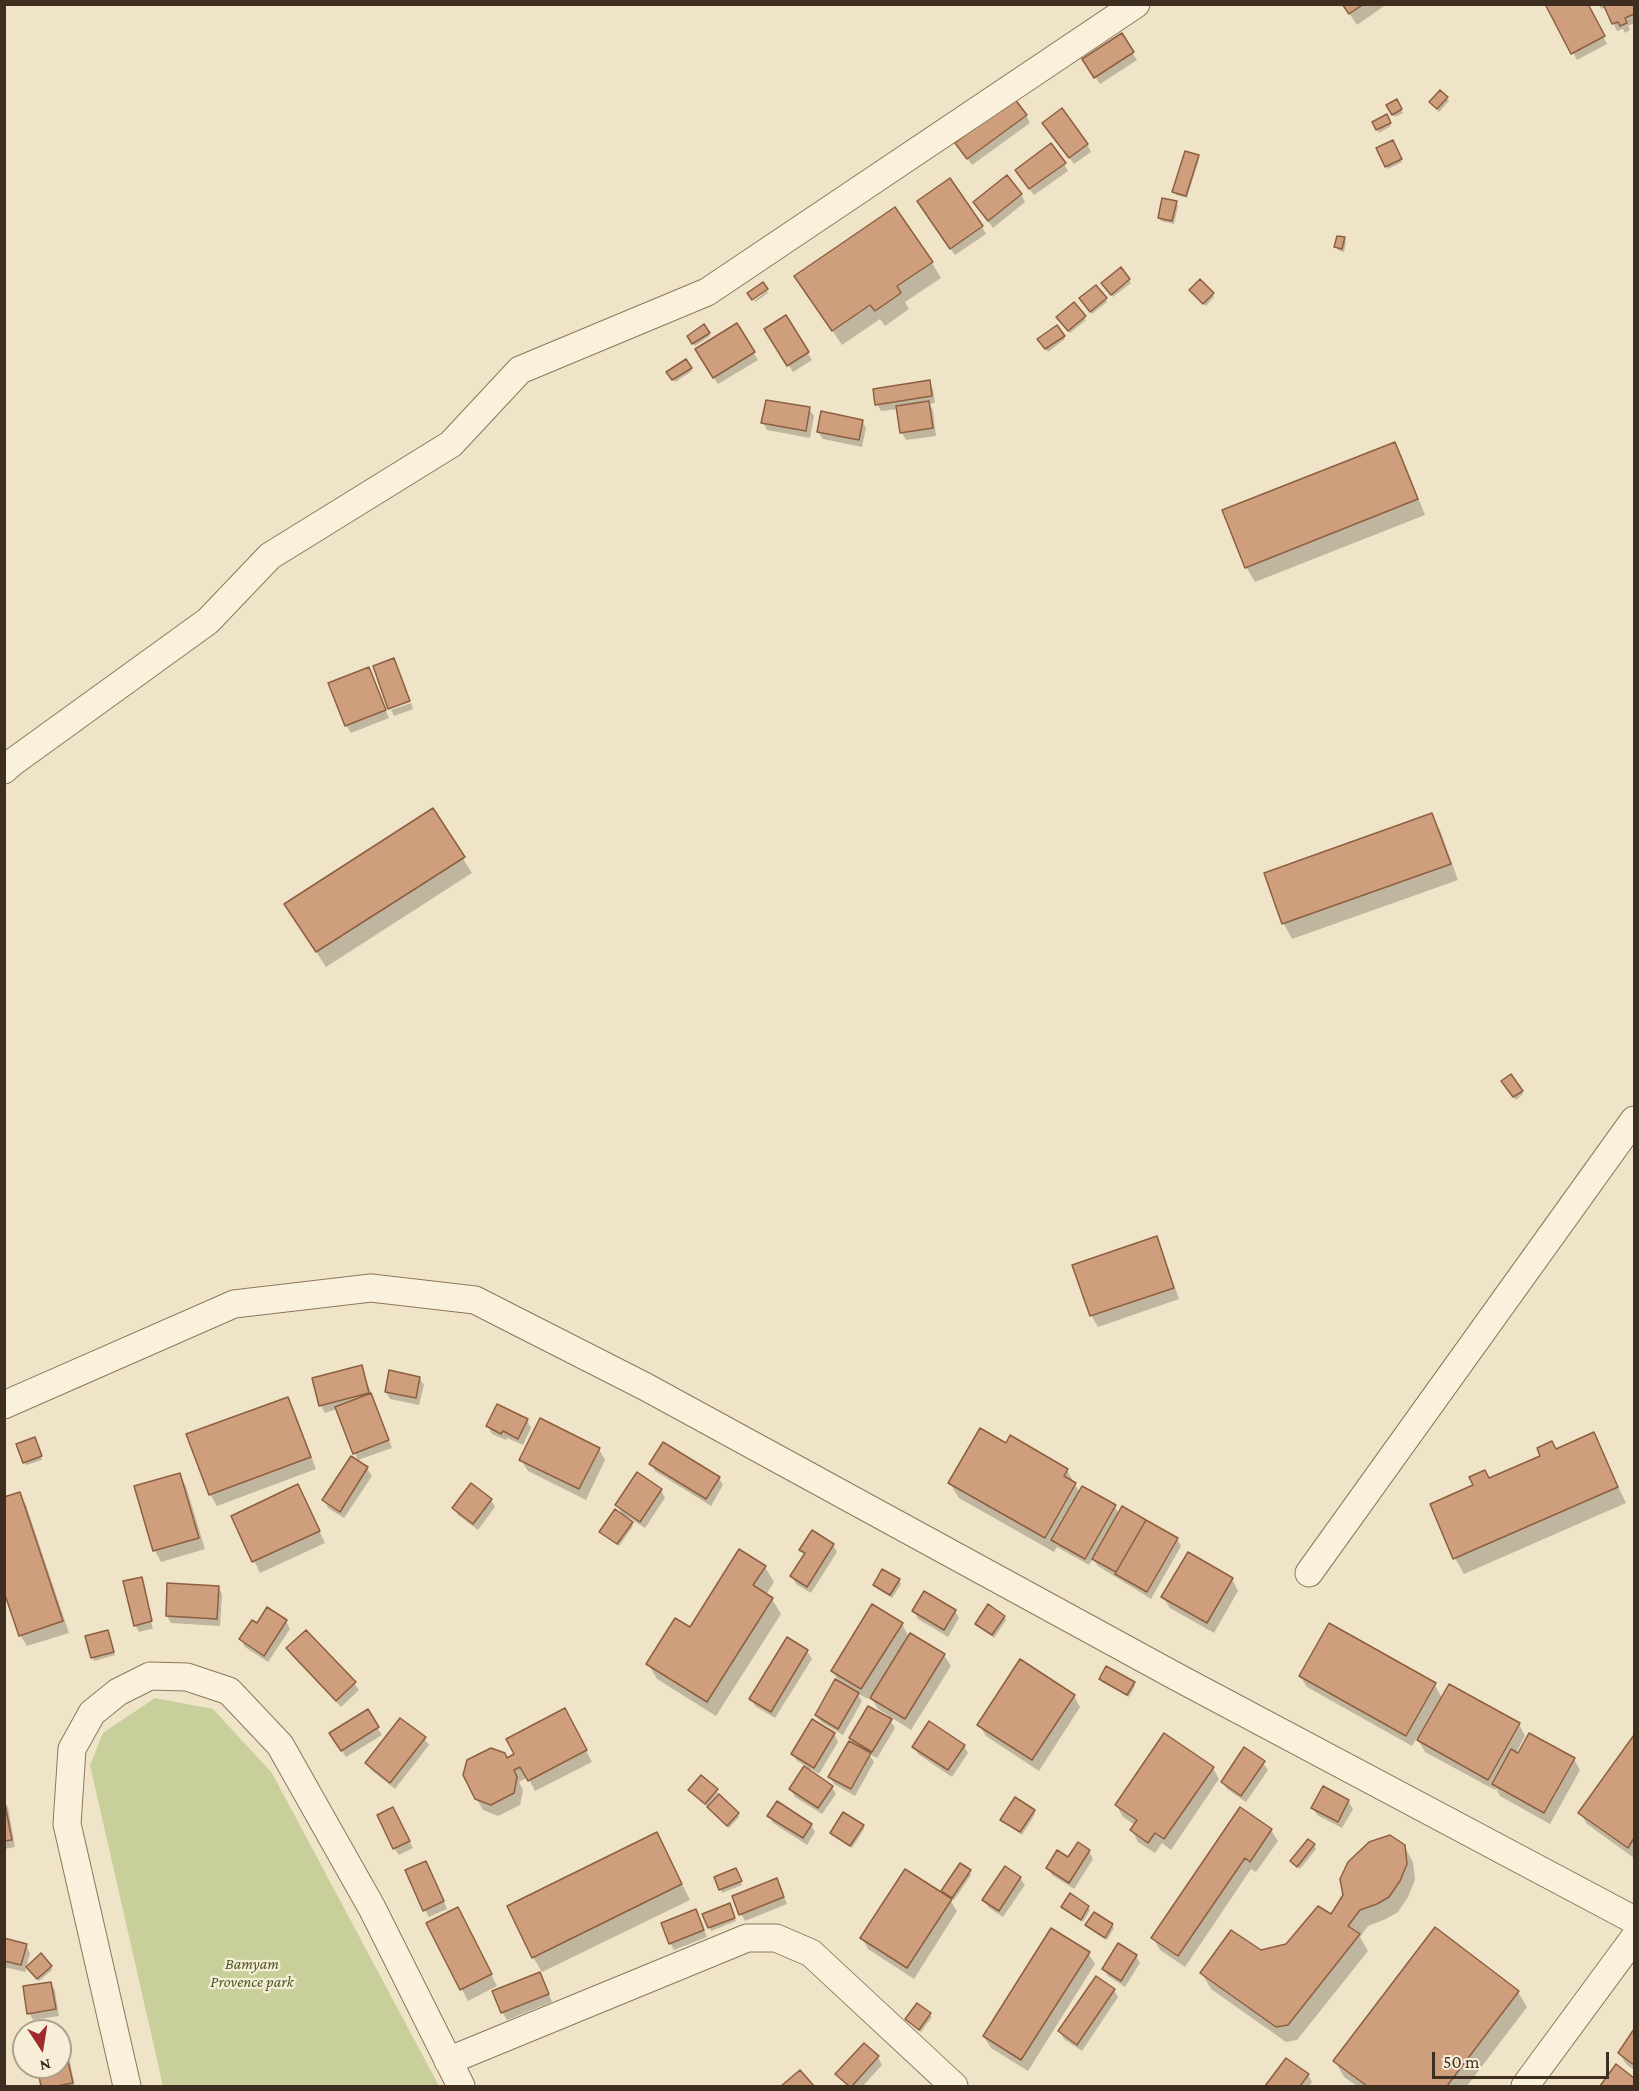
<!DOCTYPE html>
<style>
body{margin:0}
#map{position:relative;width:1639px;height:2091px;overflow:hidden;background:#f0e4c8;font-family:"Crimson Pro",serif}
canvas{display:block}
.frame{position:absolute;inset:0;border:6px solid #3d2e20;pointer-events:none}
.north{position:absolute;left:12px;top:2019px;width:60px;height:60px;box-sizing:border-box;background:#f7eed8;border:2px solid #ada18e;border-radius:50%;rotate:168deg;font-size:16px;font-weight:700;line-height:24px;text-align:center;color:#3d2e20}
.north::after{content:'';display:block;margin:auto;width:21px;height:27px;background:#9e2a2b;clip-path:polygon(50% 0,100% 100%,50% 72%,0 100%)}
.scale{position:absolute;left:1432px;top:2052px;width:177px;height:27px;box-sizing:border-box;border:3px solid #3d2e20;border-top:0;padding-left:8px;font-size:18px;line-height:21px;white-space:nowrap;color:#3d2e20;-webkit-text-stroke:4px #f7eed8;paint-order:stroke}
</style>
<div id="map">
<canvas width="1639" height="2091"></canvas>
<div class="frame"></div>
<div class="north">N</div>
<div class="scale">50 m</div>
</div>
<script>
const context = document.querySelector('canvas').getContext('2d');
context.lineJoin = 'round';
function fill(path, color) { context.fillStyle = color; context.fill(path, 'evenodd'); }
const toPath = rows => new Path2D(rows.map(r => 'M' + r).join(''));
function stroke(path, color, width, dash) { context.strokeStyle = color; context.lineWidth = width; context.lineCap = dash ? 'butt' : 'round'; context.setLineDash(dash || []); context.stroke(path); }
function drawText(font, color, halo, rows, align = 'center') {
  context.font = font + ' "Crimson Pro",serif'; context.lineWidth = 4.5; context.setLineDash([]); context.textBaseline = 'middle'; context.strokeStyle = halo; context.fillStyle = color; for (const [text, x, y, turn = 0] of rows) {
    context.save(); context.translate(x, y); context.rotate((+turn || 0) * Math.PI / 180); context.textAlign = isNaN(turn) ? turn : align; if (halo) context.strokeText(text, 0, 0); context.fillText(text, 0, 0); context.restore();
  }
}
fill(toPath([
 [155,1698,213,1709,272,1773,439,2086,163,2086,90,1765,103,1733]
]), '#c9cf9b');
fill(toPath([
 [1343,4,1387,4,1357,25],
 [1547,4,1586,4,1607,44,1577,60],
 [1599,4,1633,4,1634,23,1628,26,1630,30,1625,33,1623,29,1617,31,1605,7,1601,9],
 [1121,35,1137,60,1100,84,1088,66],
 [1447,98,1449,101,1439,112,1430,102],
 [1396,101,1403,113,1395,117,1388,106],
 [1026,115,1030,123,972,165,957,143],
 [1386,116,1391,126,1379,133,1374,122],
 [1049,130,1087,144,1091,152,1074,164],
 [1392,142,1402,162,1388,169,1378,149],
 [1198,156,1199,159,1187,198,1176,195,1174,192],
 [1064,164,1068,171,1034,195,1021,178],
 [1021,194,1025,202,993,228,975,203],
 [1176,202,1178,206,1174,224,1161,221,1159,217],
 [923,209,982,227,986,234,955,255],
 [1344,238,1346,242,1344,252,1338,250,1336,247],
 [932,263,941,278,905,302,909,309,885,326,880,319,842,345,796,276],
 [1129,280,1131,283,1113,297,1105,286],
 [767,291,768,293,755,302,754,301],
 [1193,293,1213,294,1214,297,1206,306],
 [1106,299,1107,302,1092,314,1083,302],
 [786,317,812,360,793,372,766,329],
 [1084,317,1086,320,1070,333,1060,321],
 [737,326,758,360,718,384,697,350],
 [704,327,710,336,695,346,689,336],
 [1056,327,1065,339,1048,352,1039,339],
 [686,361,692,371,675,382,668,372],
 [929,382,933,389,935,403,929,404,933,410,936,436,906,440,902,433,898,409,881,411,877,404],
 [809,409,814,416,810,438,767,430,763,423],
 [862,421,866,428,862,447,823,439,818,432],
 [1394,444,1403,459,1425,515,1255,582,1246,567],
 [372,676,389,718,351,733,346,725],
 [411,703,413,709,394,716,391,710],
 [432,810,472,873,326,967,295,919],
 [1431,815,1440,830,1458,880,1292,939,1284,924,1266,874],
 [1511,1076,1523,1094,1516,1100,1503,1081],
 [1156,1238,1162,1250,1179,1299,1098,1327,1091,1315],
 [361,1366,392,1448,358,1460,337,1409,325,1413,321,1406],
 [419,1378,424,1385,419,1405,390,1399,386,1392],
 [288,1398,294,1410,316,1469,217,1506,210,1494],
 [527,1420,531,1428,523,1445,507,1438,506,1440,492,1434,488,1426],
 [1593,1434,1626,1503,1464,1574,1455,1558,1432,1505],
 [36,1442,42,1460,26,1465,24,1462],
 [1006,1445,1067,1470,1080,1493,1115,1507,1119,1514,1123,1508,1177,1539,1181,1546,1151,1599,1098,1566,1093,1559,1089,1565,1057,1547,1054,1552,959,1498,950,1483],
 [599,1449,605,1460,586,1500,528,1471,521,1460],
 [351,1458,367,1468,372,1476,344,1518,328,1508,324,1500],
 [651,1464,719,1478,723,1485,711,1506,655,1471],
 [179,1474,186,1486,205,1549,161,1562,155,1551,136,1487],
 [637,1474,661,1490,665,1498,645,1528,628,1517,633,1526,619,1546,600,1532,624,1518,617,1505],
 [298,1486,325,1543,260,1573,233,1516],
 [20,1493,26,1505,69,1633,27,1646,20,1635],
 [491,1500,495,1507,478,1530,458,1515,454,1508],
 [833,1545,837,1552,811,1593,796,1584,792,1576,805,1556,801,1550],
 [765,1567,774,1582,766,1595,772,1599,781,1614,716,1716,657,1679,648,1664],
 [141,1578,144,1584,142,1584,153,1629,155,1628,139,1632,135,1625],
 [1232,1579,1238,1591,1214,1633,1170,1608,1163,1597],
 [899,1580,901,1584,892,1598,876,1588,874,1585],
 [218,1587,222,1594,220,1626,171,1623,167,1616],
 [914,1611,955,1611,959,1618,948,1637,918,1619],
 [1004,1617,1006,1620,994,1638,977,1624],
 [286,1621,290,1629,268,1662,245,1647,241,1640,257,1625],
 [902,1624,909,1637,944,1655,951,1666,911,1730,878,1709,870,1696,868,1699,857,1693,862,1701,843,1735,821,1722,816,1715,840,1684,833,1671],
 [108,1631,115,1655,94,1661,87,1637],
 [787,1639,807,1651,812,1659,775,1718,755,1706,751,1699],
 [288,1648,354,1683,359,1690,341,1707,292,1656],
 [1300,1676,1435,1685,1442,1698,1519,1724,1525,1736,1516,1753,1574,1759,1580,1770,1550,1824,1500,1796,1496,1788,1495,1790,1425,1752,1417,1738,1412,1746,1307,1687],
 [1100,1679,1134,1683,1135,1686,1129,1697,1102,1682],
 [1074,1696,1080,1707,1039,1771,986,1736,979,1725],
 [367,1711,382,1735,346,1757,331,1733],
 [890,1720,895,1728,877,1758,869,1754,874,1762,855,1796,834,1784,830,1777,855,1746,850,1738],
 [571,1721,592,1762,535,1791,528,1777,519,1782,523,1790,520,1805,498,1816,483,1810,476,1798,507,1760],
 [813,1721,834,1734,838,1742,819,1774,811,1769,809,1772,832,1787,836,1794,822,1814,795,1797,791,1789,806,1766,797,1761,793,1754],
 [1634,1737,1634,1858,1587,1824,1580,1813],
 [424,1738,429,1745,395,1789,371,1770,366,1763],
 [964,1746,968,1753,952,1777,918,1754,914,1747],
 [1263,1763,1268,1770,1246,1802,1227,1789,1222,1782],
 [1213,1768,1219,1779,1171,1850,1162,1843,1155,1853,1138,1842,1132,1830,1135,1825,1123,1817,1116,1805],
 [1324,1788,1348,1801,1353,1809,1342,1828,1317,1815,1313,1808],
 [690,1790,716,1790,718,1793,709,1804,738,1814,739,1817,729,1828],
 [4,1801,8,1807,15,1847,4,1849],
 [1034,1811,1035,1814,1022,1835,1002,1820],
 [397,1816,413,1848,399,1855,394,1848],
 [769,1816,811,1825,815,1832,807,1845,773,1823],
 [863,1826,864,1829,852,1848,832,1833],
 [1271,1830,1278,1841,1256,1872,1251,1869,1185,1967,1160,1950,1153,1938],
 [1314,1845,1316,1849,1300,1869,1294,1864],
 [1404,1846,1413,1862,1415,1880,1408,1897,1398,1912,1386,1919,1368,1926,1360,1937,1368,1951,1297,2040,1286,2042,1211,1989,1202,1974,1260,1952,1286,1945,1332,1916,1345,1896],
 [665,1849,690,1900,542,1972,533,1957],
 [1089,1851,1093,1859,1074,1889,1052,1875,1048,1868],
 [430,1870,447,1909,429,1917,425,1910],
 [969,1871,971,1875,954,1900,948,1897,957,1911,914,1979,868,1949,862,1938,946,1897,943,1891],
 [737,1873,742,1885,722,1893,716,1878],
 [1020,1878,1025,1885,1003,1917,988,1907,984,1900],
 [780,1887,787,1904,745,1921,741,1914],
 [1063,1907,1088,1907,1090,1910,1083,1922],
 [731,1908,736,1921,711,1931,704,1915],
 [699,1918,707,1937,674,1950,670,1943],
 [464,1920,497,1986,468,2001,428,1924],
 [1087,1925,1112,1925,1114,1928,1107,1940],
 [4,1940,26,1945,30,1953,25,1972,4,1967],
 [1088,1953,1095,1964,1028,2071,991,2048,984,2037],
 [1136,1956,1140,1963,1125,1987,1108,1976,1104,1969],
 [51,1966,52,1970,39,1981,30,1970],
 [544,1981,552,2002,507,2020,502,2012],
 [51,1983,55,1991,59,2016,33,2020,29,2013],
 [1114,1990,1118,1997,1082,2051,1064,2039,1059,2031],
 [1518,1992,1527,2007,1467,2086,1357,2086,1344,2077,1335,2061],
 [918,2005,932,2017,921,2032,907,2019],
 [1634,2032,1634,2070,1626,2064,1619,2053],
 [60,2041,62,2041,67,2048,75,2086,42,2086,38,2067,60,2067],
 [864,2045,878,2057,882,2065,863,2086,847,2086,837,2074],
 [1286,2060,1308,2075,1312,2082,1309,2086,1267,2086],
 [1617,2067,1634,2080,1634,2086,1601,2086]
]), '#0003');
const building = toPath([
 [1342,4,1364,4,1349,14,1342,4],
 [1545,4,1588,4,1605,36,1571,54,1545,4],
 [1603,4,1634,4,1634,14,1625,18,1627,23,1620,26,1618,22,1612,24,1603,4],
 [1122,33,1134,52,1094,78,1082,59,1122,33],
 [1440,90,1448,97,1437,109,1429,102,1440,90],
 [1014,98,1027,115,967,159,955,143,1014,98],
 [1397,99,1402,109,1392,115,1386,105,1397,99],
 [1062,108,1088,144,1069,158,1042,123,1062,108],
 [1387,114,1391,123,1376,130,1372,122,1387,114],
 [1393,140,1402,159,1385,167,1376,148,1393,140],
 [1051,143,1066,163,1029,189,1015,170,1051,143],
 [1185,151,1199,155,1186,196,1172,192,1185,151],
 [1007,175,1022,194,988,221,973,202,1007,175],
 [950,178,983,226,950,249,917,201,950,178],
 [1162,198,1177,201,1172,221,1158,218,1162,198],
 [895,207,933,262,897,286,901,293,875,311,870,305,832,331,794,276,895,207],
 [1337,236,1345,237,1342,249,1334,247,1337,236],
 [1121,267,1130,279,1111,295,1101,283,1121,267],
 [1200,279,1214,293,1203,304,1189,290,1200,279],
 [763,282,768,289,752,300,747,293,763,282],
 [1096,285,1107,298,1090,312,1079,298,1096,285],
 [1074,302,1086,316,1068,331,1056,317,1074,302],
 [786,315,809,352,787,366,764,329,786,315],
 [737,323,755,352,713,378,695,349,737,323],
 [704,324,710,333,692,344,687,336,704,324],
 [1057,325,1065,336,1045,349,1037,339,1057,325],
 [686,359,692,368,672,380,666,372,686,359],
 [930,380,932,396,875,405,873,389,930,380],
 [766,400,810,407,806,431,761,423,766,400],
 [929,401,933,428,900,433,896,406,929,401],
 [821,411,863,420,859,440,817,432,821,411],
 [1395,442,1418,499,1245,568,1222,510,1395,442],
 [394,658,410,701,388,709,373,666,394,658],
 [369,667,386,710,345,726,328,683,369,667],
 [433,808,465,857,316,952,284,904,433,808],
 [1432,813,1451,864,1282,924,1264,873,1432,813],
 [1511,1074,1523,1091,1513,1097,1501,1081,1511,1074],
 [1157,1236,1174,1288,1090,1316,1072,1265,1157,1236],
 [362,1365,369,1393,319,1406,312,1378,362,1365],
 [389,1370,420,1377,416,1398,385,1392,389,1370],
 [371,1393,389,1440,353,1454,335,1407,371,1393],
 [288,1397,311,1457,209,1495,186,1434,288,1397],
 [497,1404,528,1419,518,1439,503,1431,501,1434,486,1426,497,1404],
 [540,1418,600,1448,579,1489,519,1460,540,1418],
 [980,1428,1006,1443,1010,1435,1068,1469,1064,1476,1076,1483,1045,1538,948,1483,980,1428],
 [1594,1432,1618,1487,1453,1559,1430,1504,1473,1485,1469,1477,1485,1470,1489,1478,1540,1456,1537,1448,1552,1441,1556,1449,1594,1432],
 [35,1437,42,1456,23,1463,16,1444,35,1437],
 [663,1442,720,1477,706,1499,649,1464,663,1442],
 [351,1456,368,1467,340,1512,322,1500,351,1456],
 [637,1472,662,1489,640,1522,615,1505,637,1472],
 [180,1473,199,1538,153,1551,134,1486,180,1473],
 [471,1483,492,1499,473,1524,452,1508,471,1483],
 [298,1484,320,1531,252,1562,231,1516,298,1484],
 [1082,1486,1116,1505,1085,1559,1051,1540,1082,1486],
 [20,1492,63,1621,19,1636,4,1592,4,1497,20,1492],
 [1122,1506,1146,1520,1116,1572,1092,1559,1122,1506],
 [615,1509,633,1522,617,1544,599,1532,615,1509],
 [1146,1520,1178,1538,1147,1592,1115,1574,1146,1520],
 [812,1530,834,1544,807,1587,790,1576,805,1553,799,1550,812,1530],
 [739,1549,766,1566,753,1585,773,1598,707,1702,646,1664,675,1618,690,1627,739,1549],
 [1188,1552,1233,1578,1207,1623,1161,1597,1188,1552],
 [882,1569,900,1579,890,1595,873,1585,882,1569],
 [142,1577,152,1621,134,1626,123,1581,142,1577],
 [167,1583,219,1586,217,1619,166,1616,167,1583],
 [924,1591,956,1610,944,1630,912,1611,924,1591],
 [872,1604,903,1623,861,1689,831,1671,872,1604],
 [988,1604,1005,1616,992,1635,975,1624,988,1604],
 [267,1607,287,1620,264,1656,239,1639,252,1620,257,1623,267,1607],
 [1329,1623,1436,1683,1406,1736,1299,1676,1329,1623],
 [108,1630,114,1652,91,1658,85,1636,108,1630],
 [306,1630,356,1682,336,1701,286,1648,306,1630],
 [910,1633,945,1654,905,1719,870,1698,910,1633],
 [787,1637,808,1650,771,1712,749,1699,787,1637],
 [1020,1659,1075,1695,1032,1760,977,1725,1020,1659],
 [1106,1666,1135,1682,1127,1695,1099,1679,1106,1666],
 [835,1679,859,1693,838,1729,815,1715,835,1679],
 [1449,1684,1520,1723,1488,1780,1417,1740,1449,1684],
 [868,1706,892,1719,872,1752,849,1738,868,1706],
 [565,1708,587,1750,528,1781,520,1767,514,1770,517,1777,514,1793,491,1805,475,1799,463,1775,467,1760,491,1748,505,1753,507,1758,514,1754,506,1739,565,1708],
 [368,1709,379,1727,341,1751,329,1733,368,1709],
 [400,1718,426,1737,390,1783,365,1763,400,1718],
 [812,1719,835,1733,814,1768,791,1754,812,1719],
 [929,1721,965,1745,948,1770,912,1747,929,1721],
 [1164,1733,1214,1767,1164,1839,1155,1833,1148,1843,1130,1830,1137,1820,1115,1805,1164,1733],
 [1529,1733,1575,1758,1544,1813,1492,1784,1511,1749,1518,1753,1529,1733],
 [1634,1735,1634,1838,1628,1848,1578,1813,1634,1735],
 [849,1741,871,1753,851,1789,828,1777,849,1741],
 [1244,1747,1265,1761,1241,1796,1221,1782,1244,1747],
 [804,1766,833,1786,818,1808,789,1789,804,1766],
 [701,1775,718,1789,705,1804,688,1790,701,1775],
 [1323,1786,1349,1800,1338,1822,1311,1808,1323,1786],
 [719,1794,739,1813,727,1826,707,1807,719,1794],
 [1015,1797,1035,1810,1020,1832,1000,1820,1015,1797],
 [4,1799,12,1840,4,1841,4,1799],
 [777,1801,812,1824,803,1838,767,1816,777,1801],
 [393,1807,410,1841,393,1849,377,1815,393,1807],
 [1240,1807,1272,1829,1250,1862,1245,1858,1178,1956,1151,1938,1240,1807],
 [843,1812,864,1825,850,1846,830,1833,843,1812],
 [657,1832,682,1884,532,1958,507,1906,657,1832],
 [1390,1835,1405,1845,1407,1864,1400,1881,1389,1897,1377,1904,1360,1910,1348,1926,1360,1934,1288,2025,1276,2027,1200,1973,1231,1930,1261,1950,1286,1944,1318,1906,1331,1914,1343,1895,1340,1879,1348,1862,1369,1842,1390,1835],
 [1308,1839,1315,1844,1297,1867,1290,1861,1308,1839],
 [1078,1842,1090,1850,1069,1883,1046,1868,1057,1850,1068,1857,1078,1842],
 [426,1861,444,1901,423,1911,405,1870,426,1861],
 [960,1863,971,1870,952,1898,941,1891,960,1863],
 [1005,1866,1021,1877,999,1911,982,1900,1005,1866],
 [736,1868,742,1881,719,1890,714,1877,736,1868],
 [905,1869,952,1899,907,1968,860,1938,905,1869],
 [777,1878,784,1897,739,1915,732,1896,777,1878],
 [1070,1893,1089,1906,1081,1920,1061,1907,1070,1893],
 [730,1903,735,1918,708,1928,702,1914,730,1903],
 [458,1907,492,1974,460,1990,426,1923,458,1907],
 [696,1909,704,1930,669,1944,661,1923,696,1909],
 [1094,1912,1113,1924,1105,1938,1085,1925,1094,1912],
 [1435,1927,1519,1991,1447,2086,1367,2086,1333,2061,1435,1927],
 [1051,1928,1090,1952,1021,2060,983,2036,1051,1928],
 [4,1938,27,1944,21,1965,4,1961,4,1938],
 [1118,1943,1137,1955,1121,1981,1102,1969,1118,1943],
 [41,1953,52,1966,37,1979,26,1967,41,1953],
 [540,1972,549,1994,501,2013,492,1991,540,1972],
 [1096,1976,1115,1989,1077,2045,1058,2031,1096,1976],
 [51,1982,56,2009,27,2014,23,1986,51,1982],
 [917,2003,931,2013,919,2030,905,2019,917,2003],
 [1634,2029,1634,2065,1618,2053,1634,2029],
 [63,2039,73,2083,57,2086,41,2086,37,2067,60,2067,60,2040,63,2039],
 [864,2043,879,2056,852,2086,849,2086,835,2074,864,2043],
 [1286,2058,1309,2074,1300,2086,1265,2086,1286,2058],
 [1616,2064,1634,2078,1634,2086,1600,2086,1616,2064],
 [800,2070,814,2086,781,2086,800,2070]
]);
fill(building, '#cf9f7d');
stroke(building, '#8d5f41', 1.5);
const street = toPath([
 [4,770,13,762,208,621,270,556,451,444,520,370,707,292,1136,4],
 [4,1405,234,1304,371,1288,475,1300,646,1387,1177,1677,1634,1920],
 [1309,1573,1634,1120],
 [448,2061,747,1938,776,1938,811,1953,954,2086],
 [127,2086,67,1824,72,1749,92,1713,118,1692,150,1676,187,1677,229,1691,280,1745,372,1908,461,2086],
 [1525,2086,1634,1938]
]);
stroke(street, '#8d765c', 29);
stroke(street, '#faf1dc', 27);
drawText('italic 16px', '#4d5a26', '#f7eed8', [
 ["Bamyam",252,1964],
 ["Provence park",252,1982]
]);
</script>
